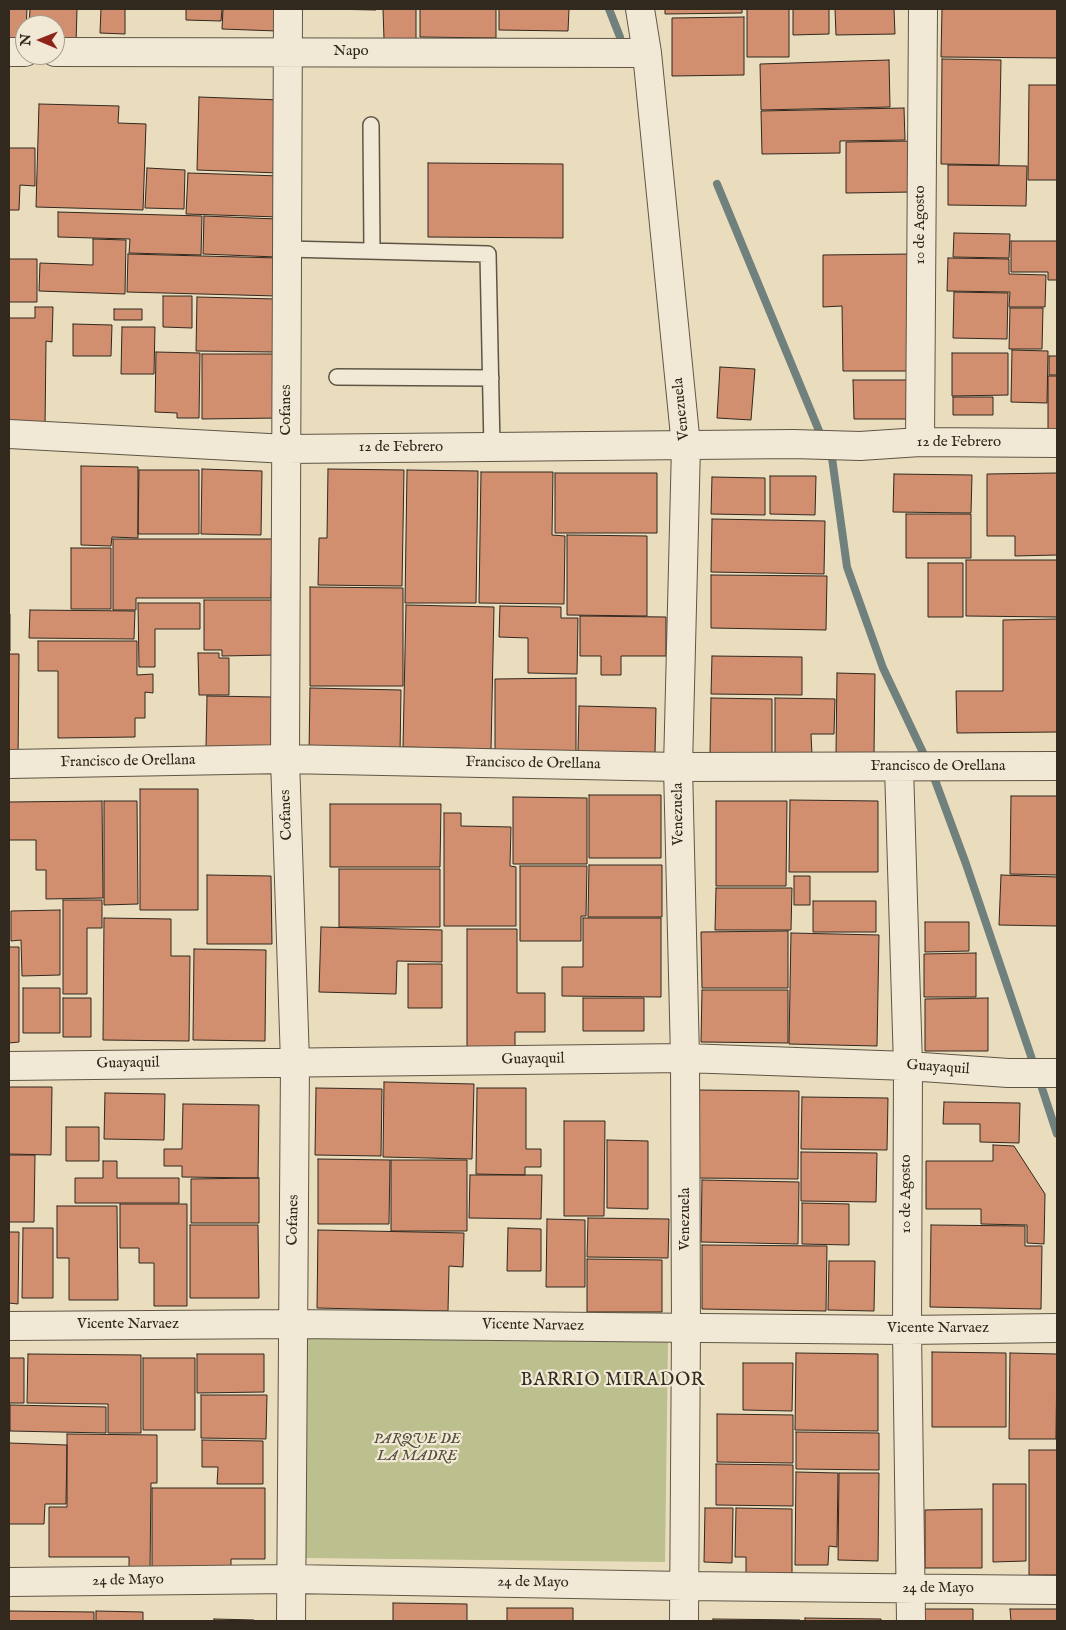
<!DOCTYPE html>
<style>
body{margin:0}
#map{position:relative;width:1066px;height:1630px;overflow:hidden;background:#eaddbe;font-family:"IM FELL English",serif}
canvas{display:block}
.frame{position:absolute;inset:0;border:10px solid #31281e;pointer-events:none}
.north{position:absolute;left:15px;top:15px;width:50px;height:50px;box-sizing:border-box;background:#f1e9d5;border:1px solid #a49c8c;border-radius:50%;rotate:271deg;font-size:14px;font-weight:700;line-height:20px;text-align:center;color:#31281e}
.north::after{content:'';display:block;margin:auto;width:18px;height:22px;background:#8f2418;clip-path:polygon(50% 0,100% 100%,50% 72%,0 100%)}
</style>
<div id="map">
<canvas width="1066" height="1630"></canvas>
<div class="frame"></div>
<div class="north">N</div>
</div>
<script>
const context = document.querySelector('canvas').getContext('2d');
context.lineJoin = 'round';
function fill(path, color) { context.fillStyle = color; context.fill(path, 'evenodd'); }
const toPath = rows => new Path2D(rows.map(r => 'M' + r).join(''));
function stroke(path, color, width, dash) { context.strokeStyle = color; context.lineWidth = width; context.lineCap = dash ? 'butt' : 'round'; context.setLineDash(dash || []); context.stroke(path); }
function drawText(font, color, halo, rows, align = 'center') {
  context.font = font + ' "IM FELL English",serif'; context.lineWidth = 4.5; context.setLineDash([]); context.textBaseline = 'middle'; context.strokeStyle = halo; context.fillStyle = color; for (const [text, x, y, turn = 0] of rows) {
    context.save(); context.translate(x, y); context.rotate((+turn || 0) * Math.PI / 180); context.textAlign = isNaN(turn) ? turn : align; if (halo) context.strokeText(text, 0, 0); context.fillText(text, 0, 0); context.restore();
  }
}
fill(toPath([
 [307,1337,668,1341,665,1562,305,1558]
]), '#bcbf8e');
stroke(toPath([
 [609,9,620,37],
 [717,184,822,438],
 [828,451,832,458,847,567,883,668,927,761],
 [932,772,966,864,1035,1068],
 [1039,1079,1057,1134]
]), '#70807c', 8);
const building = toPath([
 [9,9,27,9,25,51,9,50,9,9],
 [30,9,77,9,76,44,55,43,55,25,29,25,30,9],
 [101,9,125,9,125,34,100,33,101,9],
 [186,9,222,9,221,21,186,20,186,9],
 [223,9,278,9,277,31,222,29,223,9],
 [325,9,376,9,376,10,325,9],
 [383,9,416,9,416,39,384,39,383,9],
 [420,9,496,9,496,38,420,37,420,9],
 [499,9,569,9,568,31,499,30,499,9],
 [665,9,742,9,742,13,665,14,665,9],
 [747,9,789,9,789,57,747,57,747,9],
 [793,9,829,9,829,34,793,35,793,9],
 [835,9,894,9,895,34,836,35,835,9],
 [942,9,1057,9,1057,58,941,57,942,9],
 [744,17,744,75,672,76,672,18,744,17],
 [942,59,1001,60,999,165,941,164,942,59],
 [889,60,890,107,761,110,760,64,889,60],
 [1029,85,1057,85,1057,180,1028,180,1029,85],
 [199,97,281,100,279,173,197,170,199,97],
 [39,104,119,106,118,123,146,124,143,210,36,207,39,104],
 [904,108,905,140,840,141,840,153,762,154,761,111,904,108],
 [912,141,912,192,846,193,846,142,912,141],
 [9,148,35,148,35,186,20,185,19,210,9,210,9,148],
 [428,163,563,164,563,238,428,237,428,163],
 [948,165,1027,166,1026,206,948,205,948,165],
 [147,168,185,170,184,209,145,208,147,168],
 [188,173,280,176,279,217,186,214,188,173],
 [58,212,202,216,201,255,129,253,130,239,58,237,58,212],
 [204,216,277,219,276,257,203,254,204,216],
 [954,233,1010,234,1009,258,953,257,954,233],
 [93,239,126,240,125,294,39,291,40,263,93,265,93,239],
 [1011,241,1057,241,1057,280,1048,280,1048,272,1011,272,1011,241],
 [128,254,278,258,277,296,127,292,128,254],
 [914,254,915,371,843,371,842,306,823,307,823,255,914,254],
 [948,258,1009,259,1009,274,1046,275,1045,307,1009,307,1010,292,947,291,948,258],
 [9,259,37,259,37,302,9,302,9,259],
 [954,292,1008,293,1007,339,953,338,954,292],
 [163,296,192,296,192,328,163,327,163,296],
 [197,297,275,299,274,352,196,351,197,297],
 [35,307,53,307,52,342,46,341,45,428,9,428,9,318,35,318,35,307],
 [1010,308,1043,308,1042,349,1009,349,1010,308],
 [114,309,142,309,142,320,114,320,114,309],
 [73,324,112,325,111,356,73,356,73,324],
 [122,327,155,327,154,374,121,374,122,327],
 [1012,350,1048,351,1047,403,1011,402,1012,350],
 [156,352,200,353,199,418,177,418,177,413,155,412,156,352],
 [952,353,1008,353,1008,395,952,396,952,353],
 [202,354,279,354,279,418,202,419,202,354],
 [1049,356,1057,356,1057,375,1049,375,1049,356],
 [720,367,755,369,751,420,717,418,720,367],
 [1048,376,1057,376,1057,429,1048,429,1048,376],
 [853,380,908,380,908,419,854,419,853,380],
 [953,397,993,397,993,415,953,415,953,397],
 [81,466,138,467,138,538,112,537,111,546,81,545,81,466],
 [202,469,262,471,261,535,201,534,202,469],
 [328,469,404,470,402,586,318,585,319,538,327,538,328,469],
 [139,470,199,470,199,534,138,534,139,470],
 [407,470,478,471,476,603,405,603,407,470],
 [481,472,553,472,552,535,565,536,564,604,479,603,481,472],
 [555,473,657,473,657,533,555,533,555,473],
 [1057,473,1057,555,1015,556,1015,536,987,536,987,474,1057,473],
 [894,474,972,475,971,513,893,512,894,474],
 [770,476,816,476,815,515,770,514,770,476],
 [712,477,765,478,765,515,711,514,712,477],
 [906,514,971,514,971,558,906,558,906,514],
 [712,519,825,521,824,574,711,572,712,519],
 [567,535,647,536,647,616,567,615,567,535],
 [113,539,272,539,271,598,136,598,136,610,113,610,113,539],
 [71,548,111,548,111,609,71,609,71,548],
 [966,560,1057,560,1057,617,966,616,966,560],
 [928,563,963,563,963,617,928,617,928,563],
 [711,575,827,576,826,630,711,628,711,575],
 [310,587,403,588,403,686,310,686,310,587],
 [204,600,275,600,276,655,222,656,222,650,204,650,204,600],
 [138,603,200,603,200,629,155,629,155,667,139,667,138,603],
 [406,605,494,607,491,749,403,747,406,605],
 [500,606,561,607,561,618,578,618,577,674,528,673,528,638,499,637,500,606],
 [30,610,135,611,134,639,29,638,30,610],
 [9,614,10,614,10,651,9,651,9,614],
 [580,616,666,617,666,656,621,656,621,675,601,675,601,656,580,656,580,616],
 [1057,619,1057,732,957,733,956,691,1003,691,1003,620,1057,619],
 [38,641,137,641,137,675,153,674,153,693,145,692,145,718,135,718,135,737,58,738,58,671,38,671,38,641],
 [198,653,219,653,219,658,229,658,229,695,199,695,198,653],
 [9,654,19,654,18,761,9,761,9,654],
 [712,656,802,657,802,695,711,694,712,656],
 [837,673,875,674,874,754,836,754,837,673],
 [576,678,576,753,495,753,495,679,576,678],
 [310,688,401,690,400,754,309,753,310,688],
 [207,696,272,697,271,749,206,748,207,696],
 [711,698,772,699,772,755,710,754,711,698],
 [775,698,835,699,834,734,811,734,812,755,775,755,775,698],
 [579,706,656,708,655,753,578,752,579,706],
 [140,789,198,789,198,910,140,910,140,789],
 [589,795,661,795,661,858,589,858,589,795],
 [1011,796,1057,796,1057,875,1010,874,1011,796],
 [513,797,587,798,587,864,513,864,513,797],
 [790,800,878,801,878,872,789,872,790,800],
 [102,801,103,898,46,899,46,870,36,870,36,840,9,840,9,802,102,801],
 [104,801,137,801,138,904,104,905,104,801],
 [716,801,787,801,786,886,716,886,716,801],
 [330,804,441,804,440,867,330,867,330,804],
 [444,813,461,813,461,826,511,827,510,866,516,867,516,926,444,926,444,813],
 [589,865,662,865,662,917,588,917,589,865],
 [520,866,587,866,586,916,581,916,581,941,520,941,520,866],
 [339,869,440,869,440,927,339,927,339,869],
 [207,875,271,876,272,944,207,944,207,875],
 [1001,875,1057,877,1057,926,999,925,1001,875],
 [794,876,810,876,810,905,794,905,794,876],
 [716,888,792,888,791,930,715,930,716,888],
 [63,900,102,900,102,928,87,928,87,994,63,994,63,900],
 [813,901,876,901,876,932,813,932,813,901],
 [60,910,60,975,22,976,21,940,11,941,11,911,60,910],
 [104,918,171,919,171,956,190,956,189,1041,103,1040,104,918],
 [583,918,661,918,661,997,562,996,562,967,583,967,583,918],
 [925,922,969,922,969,951,925,952,925,922],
 [321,927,442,930,442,962,397,961,396,994,319,992,321,927],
 [467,929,517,929,517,993,545,993,545,1032,515,1032,515,1047,467,1047,467,929],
 [788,931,788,988,702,988,701,932,788,931],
 [791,933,879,935,877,1046,789,1044,791,933],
 [9,947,19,947,19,1042,9,1043,9,947],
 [194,949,266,950,265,1041,193,1040,194,949],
 [976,953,976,997,924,997,924,954,976,953],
 [408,964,442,964,442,1008,408,1008,408,964],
 [23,988,60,988,60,1033,23,1033,23,988],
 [702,990,788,990,788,1043,701,1042,702,990],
 [63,998,91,998,91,1037,63,1037,63,998],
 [583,998,644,998,644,1031,583,1031,583,998],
 [988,998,988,1051,925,1051,925,999,988,998],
 [384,1082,474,1084,472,1159,383,1157,384,1082],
 [9,1087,52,1087,51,1155,9,1154,9,1087],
 [316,1088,382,1089,381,1156,315,1155,316,1088],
 [477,1088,526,1088,526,1149,541,1149,541,1167,525,1167,525,1175,476,1174,477,1088],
 [697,1090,799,1091,798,1179,696,1178,697,1090],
 [105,1093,165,1094,164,1140,104,1139,105,1093],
 [802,1097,888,1098,887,1150,801,1149,802,1097],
 [944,1102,1020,1103,1019,1143,980,1142,980,1124,943,1124,944,1102],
 [183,1104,259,1105,258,1178,182,1177,182,1166,164,1166,164,1149,182,1149,183,1104],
 [564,1121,605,1121,604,1216,564,1216,564,1121],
 [66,1127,99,1127,99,1161,66,1161,66,1127],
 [607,1140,648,1141,648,1209,607,1208,607,1140],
 [993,1145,1014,1146,1045,1194,1044,1244,1027,1243,1027,1225,981,1224,981,1209,926,1209,926,1161,993,1161,993,1145],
 [801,1152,877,1153,876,1202,801,1201,801,1152],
 [9,1155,35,1155,34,1222,9,1222,9,1155],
 [318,1159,390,1160,389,1224,318,1224,318,1159],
 [391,1160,467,1160,467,1231,391,1231,391,1160],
 [103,1161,117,1161,117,1178,179,1178,179,1203,75,1203,75,1178,103,1178,103,1161],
 [470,1175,542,1175,541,1219,469,1218,470,1175],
 [259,1178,259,1223,191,1223,191,1179,259,1178],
 [702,1180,799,1182,798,1244,701,1242,702,1180],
 [802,1203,849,1204,849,1245,802,1244,802,1203],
 [120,1204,187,1204,187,1306,154,1306,154,1263,139,1263,139,1248,120,1248,120,1204],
 [57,1206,117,1206,118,1300,69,1300,69,1258,57,1258,57,1206],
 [588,1218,669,1219,668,1258,587,1257,588,1218],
 [547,1219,585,1220,585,1287,546,1287,547,1219],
 [190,1225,258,1225,259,1298,190,1298,190,1225],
 [931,1225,1025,1226,1025,1246,1042,1246,1041,1309,930,1307,931,1225],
 [23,1228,53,1228,53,1298,22,1298,23,1228],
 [508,1228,541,1229,541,1271,507,1271,508,1228],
 [318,1230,464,1233,463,1267,449,1266,448,1311,317,1308,318,1230],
 [9,1232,19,1232,18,1304,9,1303,9,1232],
 [702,1245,827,1246,826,1311,702,1309,702,1245],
 [587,1259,662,1260,662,1312,587,1312,587,1259],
 [829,1261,875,1261,874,1311,828,1310,829,1261],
 [932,1352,1006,1353,1006,1427,932,1427,932,1352],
 [796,1353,878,1354,878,1431,795,1430,796,1353],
 [1010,1353,1057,1354,1056,1439,1009,1439,1010,1353],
 [28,1354,141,1355,141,1433,108,1433,108,1404,27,1403,28,1354],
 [197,1354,264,1354,264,1392,197,1393,197,1354],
 [9,1358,24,1358,24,1403,9,1403,9,1358],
 [143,1358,195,1358,195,1430,143,1430,143,1358],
 [743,1363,793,1363,792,1411,743,1410,743,1363],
 [201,1395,267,1395,266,1439,201,1438,201,1395],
 [10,1405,106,1407,106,1433,10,1431,10,1405],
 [717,1414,793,1415,793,1463,717,1462,717,1414],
 [796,1432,879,1433,879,1470,796,1469,796,1432],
 [67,1434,157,1435,157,1483,151,1483,150,1570,129,1571,129,1557,49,1557,49,1507,67,1507,67,1434],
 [202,1440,263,1441,263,1484,217,1484,218,1467,202,1467,202,1440],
 [9,1443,67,1445,66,1504,45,1504,44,1524,9,1524,9,1443],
 [1029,1450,1057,1450,1057,1575,1029,1575,1029,1450],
 [716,1464,793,1465,793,1506,716,1505,716,1464],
 [796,1472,838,1473,837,1547,829,1546,828,1565,795,1565,796,1472],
 [839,1473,879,1473,878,1561,838,1560,839,1473],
 [993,1484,1026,1484,1026,1561,993,1562,993,1484],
 [152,1488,265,1488,265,1559,231,1559,231,1573,152,1573,152,1488],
 [705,1508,733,1508,732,1563,704,1562,705,1508],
 [736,1508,792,1509,792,1574,746,1573,746,1557,735,1557,736,1508],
 [982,1509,982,1568,925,1568,925,1510,982,1509],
 [393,1603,467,1604,467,1621,393,1621,393,1603],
 [507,1608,573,1608,573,1621,507,1621,507,1608],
 [921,1609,973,1609,973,1621,921,1621,921,1609],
 [1010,1609,1057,1609,1057,1621,1011,1621,1010,1609],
 [9,1611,94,1612,94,1621,9,1621,9,1611],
 [96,1611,143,1612,143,1621,96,1621,96,1611],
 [805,1618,881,1619,881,1621,805,1621,805,1618],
 [214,1619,254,1620,254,1621,214,1621,214,1619],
 [713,1619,800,1620,800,1621,713,1621,713,1619]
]);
fill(building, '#d18f6f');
stroke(building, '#31281e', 1);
const service = toPath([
 [371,125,372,251],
 [287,249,488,254,492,448],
 [337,377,491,378]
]);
const minor = toPath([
 [288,9,285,759,295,1062,291,1621],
 [640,9,647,53,686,446,678,767,685,1058,686,1328,684,1621],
 [9,52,25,52],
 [55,52,647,53],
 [9,434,287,449,793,444,860,446,920,442,1057,443],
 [920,442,923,9],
 [9,764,285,759,678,767,1057,766],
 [899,767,908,1066,907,1330,911,1621],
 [9,1066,685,1058,908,1066,1008,1073,1057,1073],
 [9,1326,293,1324,907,1330,1057,1328],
 [9,1582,292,1579,684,1586,1057,1590]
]);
stroke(service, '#5f5546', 18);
stroke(minor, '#5f5546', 30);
stroke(service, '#f1e9d5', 15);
stroke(minor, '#f1e9d5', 28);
drawText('15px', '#31281e', '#f1e9d5', [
 ["Napo",351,52],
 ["10 de Agosto",921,225,-90],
 ["Venezuela",682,409,-96],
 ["Cofanes",287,410,-90],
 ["12 de Febrero",959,443],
 ["12 de Febrero",401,448],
 ["Francisco de Orellana",128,762,-1],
 ["Francisco de Orellana",533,764,1],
 ["Francisco de Orellana",938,767],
 ["Venezuela",679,814,-91],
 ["Cofanes",287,815,-92],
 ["Guayaquil",533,1060,-1],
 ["Guayaquil",128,1064,-1],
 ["Guayaquil",938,1068,4],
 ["10 de Agosto",907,1194,-90],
 ["Venezuela",686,1219,-90],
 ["Cofanes",294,1220,-89],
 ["Vicente Narvaez",128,1325],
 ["Vicente Narvaez",533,1326,1],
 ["Vicente Narvaez",938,1329],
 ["24 de Mayo",128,1581,-1],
 ["24 de Mayo",533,1583,1],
 ["24 de Mayo",938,1589]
]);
drawText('italic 15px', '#544e3a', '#f1e9d5', [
 ["PARQUE DE",417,1440],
 ["LA MADRE",417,1457]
]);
context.letterSpacing = '1px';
drawText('18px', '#31281e', '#f1e9d5', [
 ["BARRIO MIRADOR",613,1381]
]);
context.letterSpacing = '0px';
</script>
